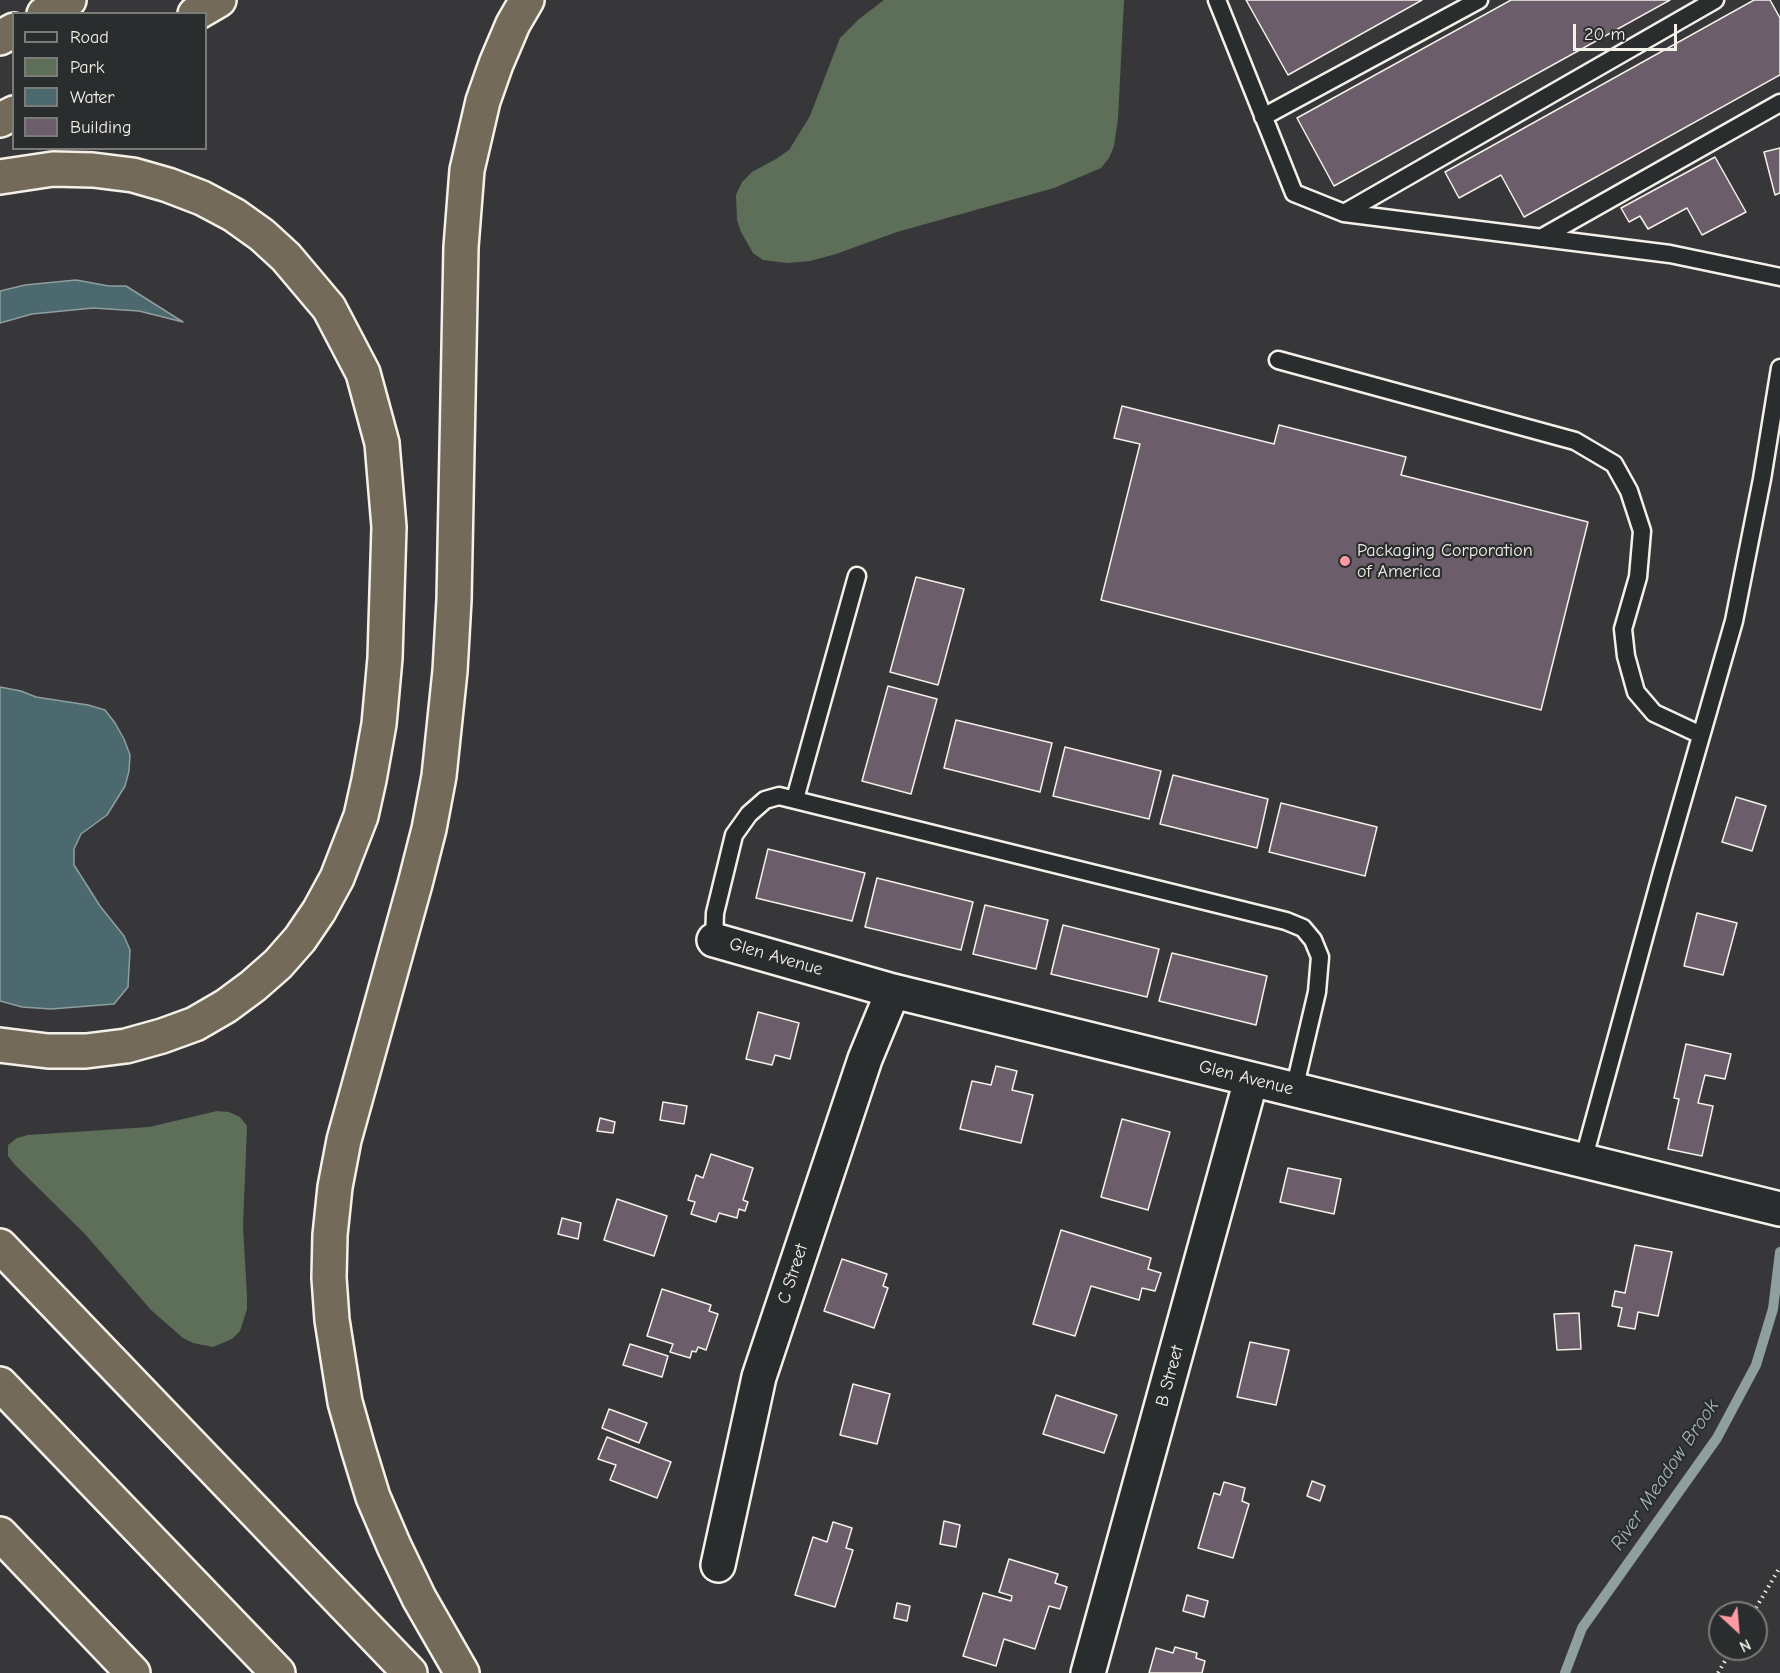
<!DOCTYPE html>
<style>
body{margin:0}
#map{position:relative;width:1780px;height:1673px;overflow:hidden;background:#37373a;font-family:"Comic Neue",sans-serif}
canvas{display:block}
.legend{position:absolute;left:12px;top:12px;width:195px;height:138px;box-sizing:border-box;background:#2a2d2e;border:2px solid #7b7b78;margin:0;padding:8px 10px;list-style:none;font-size:18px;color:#f4f1e8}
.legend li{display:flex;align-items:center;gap:12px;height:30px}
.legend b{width:30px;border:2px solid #7b7b78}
.north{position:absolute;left:1708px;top:1601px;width:60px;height:60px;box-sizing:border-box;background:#2a2d2e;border:2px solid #7b7b78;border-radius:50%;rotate:154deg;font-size:16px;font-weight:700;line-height:24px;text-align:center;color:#f4f1e8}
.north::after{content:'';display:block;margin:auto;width:21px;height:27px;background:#ff9aa2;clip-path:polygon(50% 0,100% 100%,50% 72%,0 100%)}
.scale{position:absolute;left:1573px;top:24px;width:104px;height:27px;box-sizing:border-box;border:3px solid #f4f1e8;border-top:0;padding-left:8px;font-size:18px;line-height:21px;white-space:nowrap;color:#f4f1e8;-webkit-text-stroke:4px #2a2d2e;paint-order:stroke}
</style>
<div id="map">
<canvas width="1780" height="1673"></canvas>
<ul class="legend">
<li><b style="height:8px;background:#2a2d2e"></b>Road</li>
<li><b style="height:16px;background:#5d6f59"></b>Park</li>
<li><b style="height:16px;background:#4c696f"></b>Water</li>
<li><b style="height:16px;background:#6b5d69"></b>Building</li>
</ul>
<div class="north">N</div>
<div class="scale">20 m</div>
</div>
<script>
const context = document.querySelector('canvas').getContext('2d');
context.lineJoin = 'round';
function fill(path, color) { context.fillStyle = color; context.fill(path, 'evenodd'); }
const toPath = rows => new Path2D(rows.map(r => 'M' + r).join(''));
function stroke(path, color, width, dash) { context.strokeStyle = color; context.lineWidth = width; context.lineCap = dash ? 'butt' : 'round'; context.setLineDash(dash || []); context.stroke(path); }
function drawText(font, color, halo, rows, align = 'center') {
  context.font = font + ' "Comic Neue",sans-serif'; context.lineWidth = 4.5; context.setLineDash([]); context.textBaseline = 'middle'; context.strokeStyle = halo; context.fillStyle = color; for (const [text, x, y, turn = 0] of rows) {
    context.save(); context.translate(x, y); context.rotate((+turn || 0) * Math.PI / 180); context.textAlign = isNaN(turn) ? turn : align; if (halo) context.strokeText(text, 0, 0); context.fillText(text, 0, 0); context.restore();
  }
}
fill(toPath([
 [884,0,1124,0,1118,119,1114,146,1109,158,1101,168,1054,188,897,232,836,254,810,261,787,263,763,260,753,253,741,232,737,220,736,195,742,182,752,172,776,159,789,150,810,116,840,38,859,19],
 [217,1111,229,1112,240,1117,247,1126,243,1226,247,1297,247,1309,240,1331,232,1339,213,1347,193,1343,183,1338,151,1310,85,1234,15,1165,8,1156,8,1145,17,1138,28,1135,149,1127]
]), '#5d6f59');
const water = toPath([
 [76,280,109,286,126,286,183,322,139,311,93,308,32,314,0,323,0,291,25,285,76,280],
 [0,687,21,691,36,697,88,705,105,710,115,723,124,739,130,755,129,771,125,786,107,815,81,834,74,849,74,865,100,906,124,936,130,950,128,987,114,1004,51,1009,22,1007,0,1001,0,687]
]);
fill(water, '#4c696f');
stroke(water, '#8f9f9f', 1.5);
stroke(toPath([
 [1565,1673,1582,1628,1717,1438,1756,1365,1773,1309,1780,1252]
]), '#8f9f9f', 10);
const building = toPath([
 [1246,0,1422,0,1288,75,1246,0],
 [1511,0,1670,0,1334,186,1297,118,1511,0],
 [1754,0,1770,0,1780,18,1780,75,1524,217,1501,175,1459,198,1445,172,1754,0],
 [1780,148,1780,193,1775,195,1764,152,1780,148],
 [1715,157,1746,212,1702,235,1687,208,1648,229,1640,216,1629,222,1621,208,1715,157],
 [1122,406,1274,444,1279,425,1406,457,1401,475,1588,522,1541,710,1101,600,1140,444,1114,438,1122,406],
 [916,577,964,589,938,685,890,672,916,577],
 [888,686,937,699,911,794,862,781,888,686],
 [956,720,1052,743,1040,792,944,768,956,720],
 [1065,747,1161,771,1149,819,1053,796,1065,747],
 [1173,775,1268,799,1257,848,1160,824,1173,775],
 [1736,797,1766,806,1752,851,1722,842,1736,797],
 [1281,803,1377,827,1365,876,1269,852,1281,803],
 [768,849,865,873,852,921,756,898,768,849],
 [877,878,973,902,961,950,865,927,877,878],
 [985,905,1048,920,1036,969,973,954,985,905],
 [1697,913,1737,923,1723,975,1684,966,1697,913],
 [1063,925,1159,949,1147,997,1051,974,1063,925],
 [1172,953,1267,976,1256,1025,1159,1001,1172,953],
 [758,1012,799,1023,790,1059,775,1055,772,1065,746,1059,758,1012],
 [1686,1044,1731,1054,1725,1079,1705,1075,1698,1103,1713,1106,1702,1156,1668,1149,1679,1099,1674,1098,1686,1044],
 [996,1066,1017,1071,1012,1090,1033,1095,1021,1143,960,1129,972,1081,991,1085,996,1066],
 [663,1102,687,1106,684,1124,660,1120,663,1102],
 [600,1118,615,1122,613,1133,597,1131,600,1118],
 [1122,1119,1170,1132,1148,1210,1101,1197,1122,1119],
 [711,1154,753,1168,743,1200,748,1202,745,1211,739,1209,737,1218,719,1213,716,1222,691,1214,695,1202,688,1200,696,1175,703,1178,711,1154],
 [1288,1168,1341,1179,1334,1214,1280,1202,1288,1168],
 [617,1199,667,1216,654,1256,604,1240,617,1199],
 [562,1218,581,1223,578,1239,558,1234,562,1218],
 [1061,1230,1151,1258,1148,1269,1161,1273,1155,1291,1142,1288,1139,1300,1091,1286,1075,1336,1033,1324,1061,1230],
 [1635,1245,1672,1252,1658,1316,1638,1312,1635,1329,1618,1326,1622,1308,1612,1306,1615,1291,1625,1293,1635,1245],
 [842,1259,887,1274,883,1286,888,1288,874,1328,824,1311,842,1259],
 [662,1289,711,1305,709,1311,718,1314,706,1350,698,1347,696,1352,692,1351,690,1358,670,1352,673,1344,647,1336,662,1289],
 [1579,1313,1581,1349,1557,1350,1554,1314,1579,1313],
 [1250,1342,1289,1350,1276,1405,1237,1397,1250,1342],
 [630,1344,668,1356,662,1377,623,1365,630,1344],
 [853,1384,890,1394,877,1444,840,1435,853,1384],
 [1056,1395,1117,1415,1104,1453,1043,1434,1056,1395],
 [609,1409,647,1423,639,1443,602,1428,609,1409],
 [607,1437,671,1462,657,1498,610,1480,616,1465,598,1459,607,1437],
 [1312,1481,1325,1486,1320,1501,1307,1496,1312,1481],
 [1224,1482,1245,1488,1242,1501,1249,1504,1233,1558,1198,1548,1214,1493,1220,1495,1224,1482],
 [944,1521,960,1525,956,1547,940,1544,944,1521],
 [833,1522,852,1528,846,1548,853,1550,835,1607,795,1595,813,1537,827,1542,833,1522],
 [1009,1559,1058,1574,1055,1583,1067,1587,1060,1609,1049,1606,1035,1649,1004,1639,996,1666,963,1656,983,1593,1011,1601,1012,1596,999,1592,1009,1559],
 [1187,1595,1208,1601,1204,1617,1183,1611,1187,1595],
 [897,1603,910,1606,907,1621,894,1618,897,1603],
 [1175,1647,1197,1653,1196,1658,1205,1661,1202,1673,1149,1673,1156,1648,1173,1653,1175,1647]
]);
fill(building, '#6b5d69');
stroke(building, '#f4f1e8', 1.5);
const lane = toPath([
 [1217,0,1294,193,1344,213,1670,254,1780,277],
 [1263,117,1479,0],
 [1344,213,1715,0],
 [1541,238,1780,103],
 [1278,360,1575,441,1614,464,1629,491,1642,531,1638,577,1623,629,1626,656,1636,692,1654,713,1701,735],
 [795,799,857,576],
 [714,940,715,913,734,835,749,814,765,800,779,796,1286,921,1303,928,1313,940,1320,957,1317,992,1294,1090],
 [1583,1161,1662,872,1734,621,1762,479,1780,368]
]);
const street = toPath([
 [714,940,893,991,1780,1209],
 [718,1565,759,1377,865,1059,893,991],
 [1088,1673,1251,1080]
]);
const highway = toPath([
 [44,14,69,0],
 [195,14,219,0],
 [0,38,14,30],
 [0,120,14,113],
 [0,177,53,169,93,170,133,175,168,185,202,198,234,215,262,235,286,257,329,308,363,373,382,443,389,527,385,658,379,724,369,780,361,816,337,878,319,911,300,939,278,964,253,986,226,1006,195,1024,162,1036,126,1046,86,1051,48,1051,0,1045],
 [0,1246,410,1673],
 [0,1384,278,1673],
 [0,1534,133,1673],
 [462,1673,419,1598,394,1546,373,1497,358,1448,345,1402,332,1320,329,1278,330,1235,335,1187,344,1140,415,884,429,829,439,776,450,671,454,600,461,247,467,170,483,101,496,64,513,24,527,0]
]);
stroke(lane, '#f4f1e8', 21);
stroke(street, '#f4f1e8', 38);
stroke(highway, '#f4f1e8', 38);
stroke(toPath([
 [1753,1613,1780,1567],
 [1718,1673,1732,1649]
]), '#f4f1e8', 4, [1.5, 4.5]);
stroke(lane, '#2a2d2e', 16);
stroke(street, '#2a2d2e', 33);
stroke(highway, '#746a5a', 33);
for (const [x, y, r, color] of [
 [1345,561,6,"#ff9aa2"]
]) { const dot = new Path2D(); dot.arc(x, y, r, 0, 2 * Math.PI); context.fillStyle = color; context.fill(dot); stroke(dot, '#2a2d2e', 2); }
drawText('18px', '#f4f1e8', '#2a2d2e', [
 ["Packaging Corporation",1357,551],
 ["of America",1357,572]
], 'left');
drawText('18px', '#f4f1e8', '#2a2d2e', [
 ["Glen Avenue",776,957,16],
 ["Glen Avenue",1246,1078,14],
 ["C Street",793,1274,-72],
 ["B Street",1170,1376,-75]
]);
drawText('italic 20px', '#a8b4b2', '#2a2d2e', [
 ["River Meadow Brook",1665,1475,-56]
]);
</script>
